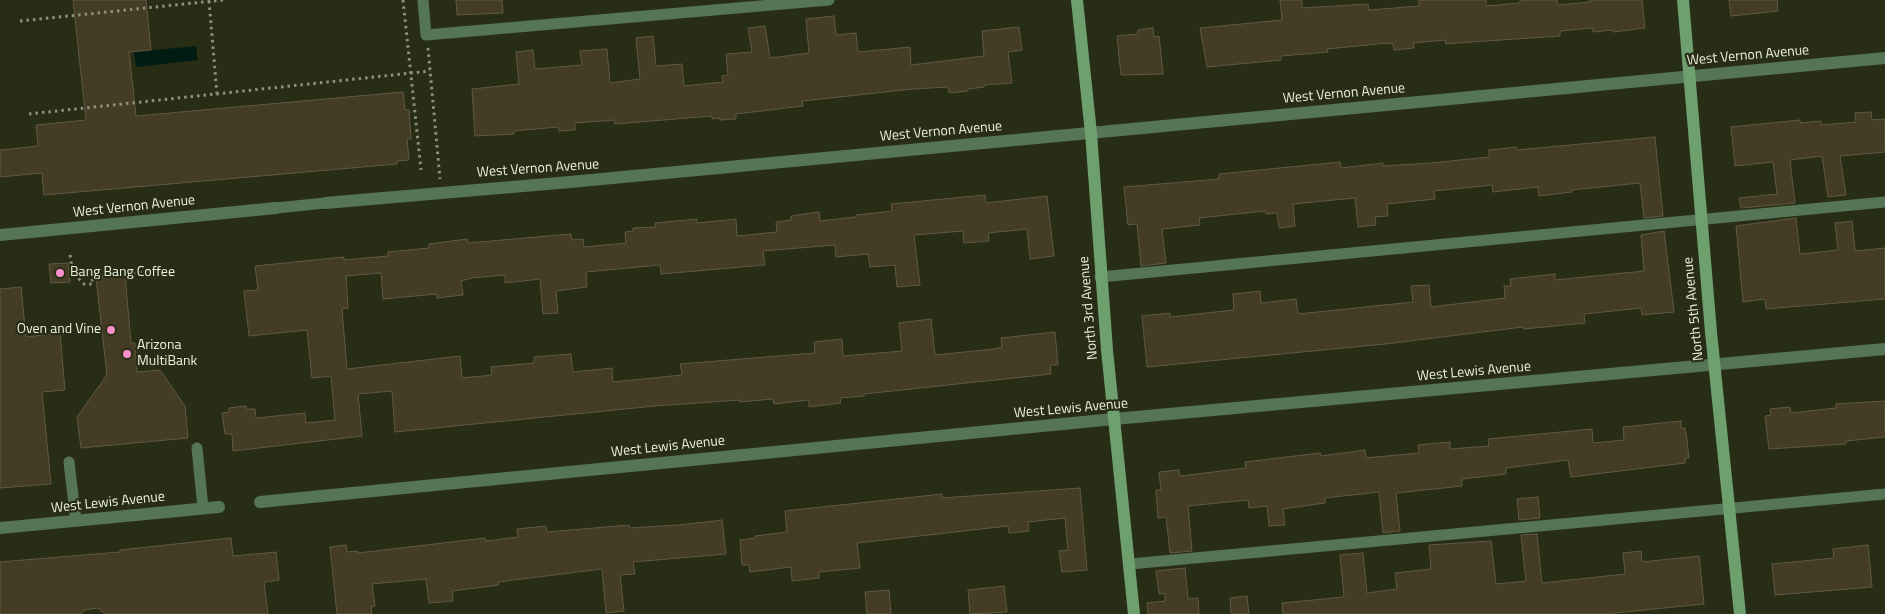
<!DOCTYPE html>
<style>
body{margin:0}
canvas{display:block;background:#282d16}
</style>
<canvas width="1885" height="614"></canvas>
<script>
const context = document.querySelector('canvas').getContext('2d');
context.lineJoin = 'round';
function fill(path, color) { context.fillStyle = color; context.fill(path, 'evenodd'); }
const toPath = rows => new Path2D(rows.map(r => 'M' + r).join(''));
function stroke(path, color, width, dash) { context.strokeStyle = color; context.lineWidth = width; context.lineCap = dash ? 'butt' : 'round'; context.setLineDash(dash || []); context.stroke(path); }
function drawText(font, color, halo, rows, align = 'center') {
  context.font = font + ' "Titillium Web",sans-serif'; context.lineWidth = 4.5; context.setLineDash([]); context.textBaseline = 'middle'; context.strokeStyle = halo; context.fillStyle = color; for (const [text, x, y, turn = 0] of rows) {
    context.save(); context.translate(x, y); context.rotate((+turn || 0) * Math.PI / 180); context.textAlign = isNaN(turn) ? turn : align; if (halo) context.strokeText(text, 0, 0); context.fillText(text, 0, 0); context.restore();
  }
}
fill(toPath([
 [196,46,198,60,136,67,134,52]
]), '#001c13');
const building = toPath([
 [73,0,146,0,151,50,129,52,136,116,403,92,405,110,409,110,411,139,407,139,409,160,397,161,397,164,44,195,42,173,0,177,0,150,38,146,36,125,86,120,73,0],
 [456,0,502,0,503,13,457,15,456,0],
 [1280,0,1302,0,1302,8,1368,4,1369,10,1419,6,1419,0,1486,0,1486,6,1520,3,1520,0,1557,0,1558,5,1590,2,1590,0,1642,0,1645,28,1613,32,1613,30,1593,32,1592,28,1560,31,1560,36,1457,43,1446,44,1445,40,1413,43,1414,48,1394,50,1393,44,1388,43,1327,49,1328,52,1281,56,1281,60,1207,67,1200,28,1282,20,1280,0],
 [1729,0,1777,0,1778,11,1731,16,1729,0],
 [834,16,836,35,856,33,858,52,910,47,911,65,984,56,982,31,1019,27,1022,50,1008,52,1012,83,984,85,984,87,968,89,968,91,949,93,948,87,913,89,802,101,803,106,736,114,736,119,720,120,720,118,712,119,712,116,615,124,614,120,575,123,575,130,559,131,558,127,514,131,514,134,475,136,472,89,519,84,516,52,533,50,535,69,582,65,580,51,607,49,610,83,640,79,636,38,653,36,656,66,682,64,684,86,723,82,722,76,728,75,726,54,752,52,748,28,765,26,770,58,809,53,806,19,834,16],
 [1153,28,1154,37,1159,36,1163,74,1121,75,1117,36,1138,34,1138,30,1153,28],
 [1871,112,1872,120,1885,119,1885,152,1840,156,1846,195,1828,197,1822,156,1790,160,1795,203,1741,208,1739,198,1777,194,1773,162,1735,166,1731,127,1800,120,1800,123,1821,121,1822,125,1856,122,1855,113,1871,112],
 [1655,137,1663,216,1644,218,1640,183,1571,190,1572,192,1539,196,1538,187,1493,192,1492,185,1434,191,1435,199,1387,204,1388,216,1375,217,1376,225,1358,227,1355,198,1293,204,1295,226,1279,228,1277,213,1266,214,1265,211,1199,218,1200,225,1162,229,1166,263,1141,266,1137,224,1128,225,1124,187,1219,179,1219,174,1340,162,1341,168,1383,163,1383,166,1431,163,1489,157,1489,150,1516,147,1517,150,1655,137],
 [985,195,986,203,1047,196,1054,256,1030,259,1027,229,988,233,989,241,964,243,963,231,914,235,920,285,897,287,895,265,870,267,868,254,836,257,835,245,763,251,765,265,661,274,660,265,586,272,587,287,556,291,558,313,543,314,540,279,505,283,505,275,472,278,461,281,463,295,437,298,437,294,383,299,381,273,346,276,348,308,342,309,347,369,460,356,462,378,492,375,491,367,534,363,534,357,571,354,573,372,612,368,613,382,682,375,680,364,815,353,814,342,842,339,843,356,902,351,899,323,931,319,935,355,994,349,1002,347,1001,338,1055,332,1058,365,1050,365,1051,374,864,394,864,396,840,398,841,403,809,407,809,400,774,404,773,399,740,402,740,400,655,406,395,432,392,391,358,394,362,436,233,451,232,434,225,434,222,413,229,412,229,408,246,406,247,409,255,409,256,418,305,413,306,423,335,420,331,376,312,378,307,330,249,336,244,291,258,290,255,266,344,257,344,260,388,256,388,252,429,248,429,244,467,239,468,243,571,234,572,240,583,239,584,247,626,243,625,232,633,231,633,228,656,227,655,223,697,219,697,223,736,219,737,236,777,232,776,222,791,220,791,216,819,212,820,221,856,217,856,215,892,211,891,204,985,195],
 [1796,218,1800,254,1838,250,1835,223,1852,221,1855,251,1885,248,1885,299,1766,309,1765,299,1743,302,1736,226,1796,218],
 [1664,231,1674,312,1642,315,1641,308,1584,314,1585,323,1524,329,1523,327,1385,344,1147,367,1142,316,1170,313,1170,317,1234,310,1233,294,1260,291,1261,303,1296,299,1298,314,1413,302,1411,286,1429,285,1431,307,1505,298,1504,286,1511,286,1510,279,1555,274,1555,280,1644,271,1641,235,1664,231],
 [68,263,70,282,51,283,49,264,68,263],
 [125,275,131,343,135,343,137,372,160,370,185,406,188,438,81,448,77,417,107,375,96,278,125,275],
 [21,287,26,337,60,333,65,390,42,392,51,484,0,488,0,289,21,287],
 [1885,401,1885,437,1846,441,1846,444,1769,449,1765,416,1771,415,1770,409,1790,407,1791,413,1836,408,1836,404,1885,401],
 [1681,421,1681,428,1685,428,1687,440,1689,458,1685,458,1685,463,1571,477,1568,460,1506,468,1506,474,1462,479,1462,486,1396,493,1400,531,1383,533,1379,492,1325,498,1325,503,1283,509,1285,525,1269,526,1267,506,1249,508,1248,500,1188,506,1192,551,1170,553,1166,517,1158,518,1156,490,1161,490,1159,472,1179,470,1180,476,1246,468,1245,462,1320,453,1321,456,1365,450,1366,458,1419,453,1418,445,1450,442,1450,449,1489,446,1488,439,1592,429,1593,443,1624,440,1623,427,1681,421],
 [1080,488,1087,570,1062,572,1059,551,1068,550,1065,518,1028,522,1029,531,1009,533,1008,526,857,543,860,568,819,572,819,578,792,581,791,567,750,572,749,565,742,565,740,540,755,538,755,536,787,532,785,511,942,494,942,498,1080,488],
 [1538,497,1540,518,1519,520,1517,499,1538,497],
 [722,520,726,554,633,562,635,574,620,575,624,611,606,613,602,569,498,582,499,585,452,591,453,601,429,603,426,579,372,584,375,606,371,607,372,614,337,614,330,547,346,545,347,552,358,551,358,553,485,538,486,541,518,537,517,529,546,526,547,532,629,525,630,528,679,525,722,520],
 [1537,534,1542,583,1625,574,1623,553,1641,551,1642,562,1699,556,1704,604,1605,614,1283,614,1282,603,1344,597,1340,555,1363,553,1367,593,1397,589,1395,573,1431,569,1429,545,1491,541,1496,584,1526,581,1521,535,1537,534],
 [231,538,233,556,276,552,279,580,264,582,268,614,105,614,98,608,84,610,81,614,0,614,0,562,120,552,120,550,231,538],
 [1868,545,1872,587,1775,595,1772,564,1834,558,1833,549,1868,545],
 [1185,568,1188,599,1198,598,1199,614,1148,614,1147,603,1165,601,1165,593,1159,594,1156,571,1185,568],
 [1004,586,1007,612,970,614,968,590,1004,586],
 [889,590,891,614,867,614,865,592,889,590],
 [1247,596,1249,614,1231,614,1230,598,1247,596]
]);
fill(building, '#443c24');
stroke(building, '#61593f', 1);
stroke(toPath([
 [403,0,421,170],
 [209,1,217,94],
 [20,21,223,0],
 [428,48,440,179],
 [29,114,430,71],
 [70,255,73,273,84,284,93,284,92,277,155,271]
]), '#8d917f', 3, [2.5, 4]);
stroke(toPath([
 [423,0,426,35,829,0],
 [276,208,325,203],
 [1100,277,1885,202],
 [197,448,203,508],
 [69,462,76,521],
 [1130,564,1885,494]
]), '#567557', 11);
stroke(toPath([
 [325,203,570,182,1885,58],
 [0,235,276,208],
 [260,502,1114,419,1885,349],
 [0,528,219,507]
]), '#567557', 12);
stroke(toPath([
 [1077,0,1091,133,1107,350,1134,614],
 [1683,0,1711,332,1740,614]
]), '#6d9f6f', 12);
for (const [x, y, r, color] of [
 [60,273,5,"#f990ca"],
 [111,330,5,"#f990ca"],
 [127,354,5,"#f990ca"]
]) { const dot = new Path2D(); dot.arc(x, y, r, 0, 2 * Math.PI); context.fillStyle = color; context.fill(dot); stroke(dot, '#282d16', 2); }
drawText('14px', '#ebefe0', '#282d16', [
 ["West Vernon Avenue",1748,56,-5],
 ["West Vernon Avenue",1344,94,-5],
 ["West Vernon Avenue",941,132,-5],
 ["West Vernon Avenue",538,169,-4],
 ["West Vernon Avenue",134,207,-6],
 ["North 3rd Avenue",1089,308,-95],
 ["North 5th Avenue",1694,309,-96],
 ["West Lewis Avenue",1474,372,-5],
 ["West Lewis Avenue",1071,409,-5],
 ["West Lewis Avenue",668,447,-6],
 ["West Lewis Avenue",108,503,-6]
]);
drawText('14px', '#ebefe0', '#282d16', [
 ["Bang Bang Coffee",70,273],
 ["Oven and Vine",101,330,"right"],
 ["Arizona",137,346],
 ["MultiBank",137,362]
], 'left');
</script>
